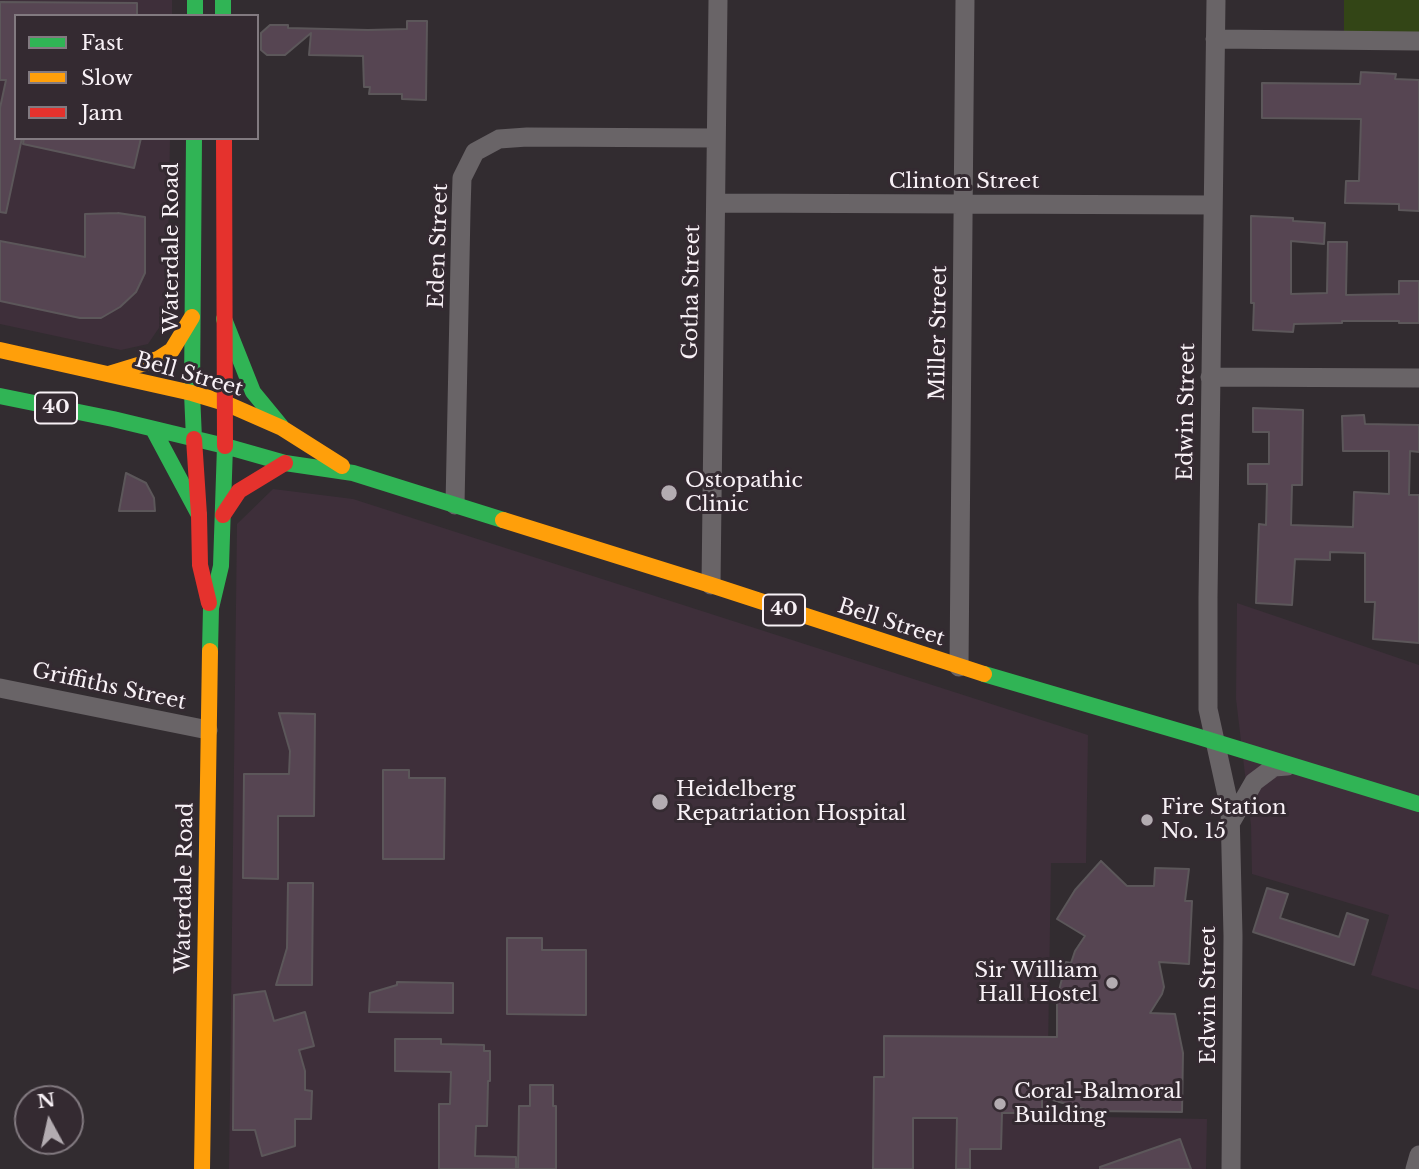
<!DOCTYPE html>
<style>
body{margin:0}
#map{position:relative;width:1419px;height:1169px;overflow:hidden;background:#322c30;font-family:"Libre Baskerville",serif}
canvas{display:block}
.legend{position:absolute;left:14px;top:14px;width:245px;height:126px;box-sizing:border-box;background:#342a31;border:2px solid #827a80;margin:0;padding:9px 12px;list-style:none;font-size:21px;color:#f8f1f6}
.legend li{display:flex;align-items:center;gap:14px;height:35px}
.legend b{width:35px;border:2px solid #827a80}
.north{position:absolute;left:14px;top:1085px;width:70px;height:70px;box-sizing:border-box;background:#342a31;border:2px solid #827a80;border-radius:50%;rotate:352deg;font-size:19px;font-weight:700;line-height:28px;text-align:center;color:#f8f1f6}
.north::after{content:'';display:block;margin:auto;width:24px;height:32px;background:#b3acb1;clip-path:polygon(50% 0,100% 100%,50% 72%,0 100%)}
</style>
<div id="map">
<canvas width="1419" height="1169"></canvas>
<ul class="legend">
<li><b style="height:9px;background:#30b455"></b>Fast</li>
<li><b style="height:9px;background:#ff9f0a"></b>Slow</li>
<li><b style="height:9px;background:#e5322d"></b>Jam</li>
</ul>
<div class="north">N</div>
</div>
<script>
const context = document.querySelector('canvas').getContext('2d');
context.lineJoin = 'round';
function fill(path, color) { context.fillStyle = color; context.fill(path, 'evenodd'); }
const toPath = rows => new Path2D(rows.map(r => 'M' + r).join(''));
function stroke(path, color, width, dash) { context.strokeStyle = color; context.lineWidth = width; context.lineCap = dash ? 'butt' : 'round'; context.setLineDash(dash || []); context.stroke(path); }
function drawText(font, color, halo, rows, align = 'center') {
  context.font = font + ' "Libre Baskerville",serif'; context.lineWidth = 6; context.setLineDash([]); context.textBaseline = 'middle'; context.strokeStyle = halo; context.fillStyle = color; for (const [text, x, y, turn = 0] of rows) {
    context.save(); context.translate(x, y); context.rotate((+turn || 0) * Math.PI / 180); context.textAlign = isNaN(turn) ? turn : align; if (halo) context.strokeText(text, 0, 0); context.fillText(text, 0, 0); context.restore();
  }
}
fill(toPath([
 [0,0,172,0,172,16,16,16,16,138,170,138,167,316,148,344,121,350,0,324],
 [273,489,353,499,1088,735,1086,863,1051,863,1047,1116,1207,1119,1206,1169,229,1169,237,524],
 [1237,603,1419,665,1419,990,1371,975,1389,915,1252,874,1251,825,1236,699]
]), '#3e2f3a');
fill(toPath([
 [1344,0,1419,0,1419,33,1344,32]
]), '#334516');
const building = toPath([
 [0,2,137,3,137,16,16,16,16,138,22,138,6,213,0,212,0,108,6,80,0,80,0,2],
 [407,21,427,21,426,100,402,99,402,94,369,94,370,87,364,87,363,56,309,55,311,33,285,55,267,55,261,50,261,33,270,25,288,25,288,28,368,30,407,29,407,21],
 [1361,72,1396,74,1395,79,1419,80,1419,211,1399,210,1399,204,1345,203,1346,181,1359,181,1361,119,1262,118,1262,83,1360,84,1361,72],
 [24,138,141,138,134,168,23,144,24,138],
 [118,213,145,217,145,273,136,292,120,307,101,318,80,318,0,301,0,241,85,257,85,214,118,213],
 [1251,216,1293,218,1293,221,1325,223,1324,244,1291,241,1291,294,1327,293,1328,242,1347,242,1346,295,1399,294,1399,281,1419,281,1419,323,1399,323,1399,321,1342,321,1342,323,1294,324,1293,332,1253,330,1254,303,1251,303,1251,216],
 [1253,408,1303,410,1302,485,1292,485,1291,525,1353,527,1354,492,1389,494,1389,451,1343,451,1342,416,1364,415,1365,424,1419,425,1419,452,1410,451,1409,495,1419,495,1419,643,1373,639,1375,602,1365,602,1365,553,1330,552,1330,560,1295,559,1292,605,1256,603,1259,524,1266,525,1267,484,1248,484,1248,464,1269,464,1269,432,1253,432,1253,408],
 [126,473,146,483,154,498,155,511,119,511,126,473],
 [279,713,315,714,314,816,278,816,278,879,243,878,244,774,289,774,290,751,279,713],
 [383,770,409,770,409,778,445,778,444,859,383,859,383,770],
 [1101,861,1127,886,1154,886,1155,868,1189,869,1185,901,1192,901,1189,964,1159,962,1164,987,1162,994,1150,1013,1175,1014,1183,1053,1182,1112,1091,1111,1042,1097,1042,1113,1002,1113,1001,1149,970,1149,970,1169,956,1169,957,1118,913,1118,913,1169,873,1169,874,1077,884,1077,884,1036,1057,1037,1057,999,1066,962,1071,963,1075,951,1085,936,1057,919,1075,890,1101,861],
 [288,883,313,883,312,985,276,985,287,948,288,883],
 [1267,888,1288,894,1280,918,1339,937,1347,913,1368,920,1354,965,1253,932,1267,888],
 [507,938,542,938,542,950,586,950,586,1015,507,1014,507,938],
 [397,982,453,983,453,1013,369,1012,370,993,397,985,397,982],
 [265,991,274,1021,305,1012,314,1046,299,1050,305,1071,305,1090,312,1091,311,1119,295,1119,295,1146,262,1156,255,1130,233,1130,234,995,265,991],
 [395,1039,441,1039,441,1044,484,1045,484,1051,490,1051,490,1081,488,1081,487,1126,476,1126,475,1156,516,1157,516,1169,439,1169,439,1104,450,1104,451,1072,395,1071,395,1039],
 [530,1085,553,1085,553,1106,556,1106,556,1169,518,1169,519,1106,530,1106,530,1085],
 [1180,1139,1191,1169,1100,1169,1100,1167,1180,1139]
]);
fill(building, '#564552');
stroke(building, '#5c575a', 2);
stroke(toPath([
 [1216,0,1208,597,1208,709,1230,809,1233,936,1231,1169],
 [1215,39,1419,41],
 [716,203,1213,205],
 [1210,377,1419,378],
 [455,505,461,211,462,178,475,152,499,139,527,137,716,138],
 [711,585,718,0],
 [959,667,965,0],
 [0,688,208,730],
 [1231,822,1254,782,1274,767,1287,766],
 [1415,1169,1419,1155]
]), '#696467', 19);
stroke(toPath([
 [195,0,195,16],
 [223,0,223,16],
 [194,138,192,393,194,439],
 [224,319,253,392,281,426],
 [0,396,113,419,225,446,285,463,353,473,503,520],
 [153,429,199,515],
 [210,651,211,608,221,566,225,446],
 [984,674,1196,736,1419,804]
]), '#30b455', 16);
stroke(toPath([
 [0,350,192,393,225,403,282,428,342,466],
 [109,374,158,359,172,350,192,317],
 [503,520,711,585,984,674],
 [202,1169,210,651]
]), '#ff9f0a', 16);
stroke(toPath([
 [224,138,225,446],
 [194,439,199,515,200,565,209,603],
 [223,515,239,491,285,463]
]), '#e5322d', 16);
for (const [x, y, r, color] of [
 [669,493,9,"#b3acb1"],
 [660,802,9,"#b3acb1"],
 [1147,820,7,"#b3acb1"],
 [1112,983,7,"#b3acb1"],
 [1000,1104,7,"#b3acb1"]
]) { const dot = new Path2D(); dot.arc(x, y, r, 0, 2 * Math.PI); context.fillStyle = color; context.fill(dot); stroke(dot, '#342a31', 2.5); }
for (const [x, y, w] of [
 [56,408,42],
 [784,610,42]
]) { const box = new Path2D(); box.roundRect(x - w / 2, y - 15.5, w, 31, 5); context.fillStyle = '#342a31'; context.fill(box); stroke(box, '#f8f1f6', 2); }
drawText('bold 19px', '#f8f1f6', null, [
 ["40",56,408],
 ["40",784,610]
]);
drawText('21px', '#f8f1f6', '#342a31', [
 ["Clinton Street",964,182],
 ["Eden Street",439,246,-88],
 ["Waterdale Road",172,248,-90],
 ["Gotha Street",692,292,-89],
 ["Miller Street",939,333,-89],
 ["Bell Street",189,375,16],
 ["Edwin Street",1187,412,-89],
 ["Bell Street",891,623,18],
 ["Griffiths Street",109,687,12],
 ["Waterdale Road",185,888,-89],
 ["Edwin Street",1209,995,-90]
]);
drawText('21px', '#f8f1f6', '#342a31', [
 ["Ostopathic",685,481],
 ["Clinic",685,505],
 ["Heidelberg",676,790],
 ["Repatriation Hospital",676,814],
 ["Fire Station",1161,808],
 ["No. 15",1161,832],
 ["Sir William",1098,971,"right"],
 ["Hall Hostel",1098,995,"right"],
 ["Coral-Balmoral",1014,1092],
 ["Building",1014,1116]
], 'left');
</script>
